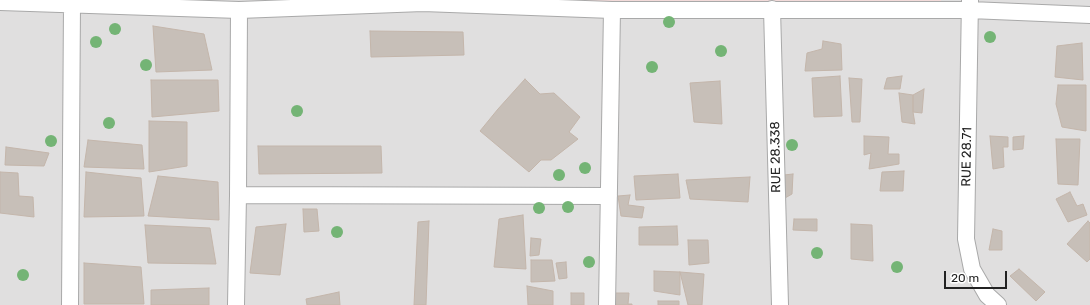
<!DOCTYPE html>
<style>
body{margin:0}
#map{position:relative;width:1090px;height:305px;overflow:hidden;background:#f2efe9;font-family:Rubik,sans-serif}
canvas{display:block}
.scale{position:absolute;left:944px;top:271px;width:63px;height:18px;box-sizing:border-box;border:2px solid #222;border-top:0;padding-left:5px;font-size:12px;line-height:14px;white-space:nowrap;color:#222;-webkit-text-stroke:3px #fff;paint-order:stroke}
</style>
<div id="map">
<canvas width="1090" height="305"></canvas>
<div class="scale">20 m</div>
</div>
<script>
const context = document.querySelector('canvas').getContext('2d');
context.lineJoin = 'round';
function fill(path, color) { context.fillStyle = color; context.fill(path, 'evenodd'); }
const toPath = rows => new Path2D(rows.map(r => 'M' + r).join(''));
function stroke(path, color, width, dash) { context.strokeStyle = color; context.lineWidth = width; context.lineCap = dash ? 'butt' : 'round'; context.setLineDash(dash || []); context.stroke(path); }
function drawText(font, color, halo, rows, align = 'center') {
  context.font = font + ' Rubik,sans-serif'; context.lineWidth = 3; context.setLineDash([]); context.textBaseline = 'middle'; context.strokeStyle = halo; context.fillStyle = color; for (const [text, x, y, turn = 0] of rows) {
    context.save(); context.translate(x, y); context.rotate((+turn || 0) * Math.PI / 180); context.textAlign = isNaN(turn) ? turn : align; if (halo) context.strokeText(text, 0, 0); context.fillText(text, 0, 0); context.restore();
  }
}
fill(toPath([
 [0,0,1090,0,1090,305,0,305]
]), '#e0dfdf');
fill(toPath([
 [460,0,941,0,941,5,460,6]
]), '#f2dad9');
const building = toPath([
 [153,26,204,34,212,70,156,72,153,26],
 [370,31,463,32,464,55,371,57,370,31],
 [823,41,841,44,842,70,805,71,807,53,822,49,823,41],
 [1082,43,1083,80,1055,77,1057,46,1082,43],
 [840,76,842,116,814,117,812,78,840,76],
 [902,76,900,89,884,89,887,78,902,76],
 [849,78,862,79,860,122,852,122,849,78],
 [525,79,540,94,554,93,580,117,569,132,578,139,551,160,541,160,529,172,480,131,498,109,525,79],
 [151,80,218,80,219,111,152,117,151,80],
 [720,81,722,124,694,122,690,83,720,81],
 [1058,85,1086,85,1086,131,1062,127,1056,104,1058,85],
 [924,89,922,113,913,112,913,95,924,89],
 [899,93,913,95,913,112,915,124,902,122,899,93],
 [149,121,187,122,187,166,149,172,149,121],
 [864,136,889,137,888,154,899,154,899,164,869,169,871,153,864,155,864,136],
 [990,136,1008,137,1008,147,1003,147,1004,167,993,169,990,136],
 [1024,136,1023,149,1013,150,1013,137,1024,136],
 [1056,139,1080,139,1078,185,1058,184,1056,139],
 [88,140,142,145,144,169,84,167,88,140],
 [258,146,381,146,382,173,259,174,258,146],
 [6,147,49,153,44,166,5,165,6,147],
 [904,171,903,191,880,191,882,172,904,171],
 [0,172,18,173,19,196,33,197,34,217,0,213,0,172],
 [86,172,141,178,144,216,84,217,86,172],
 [678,174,680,198,636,200,634,176,678,174],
 [793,174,792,194,785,198,784,175,793,174],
 [158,176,218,182,219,220,148,216,158,176],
 [750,177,748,202,690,199,686,180,750,177],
 [1070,192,1077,206,1083,204,1087,215,1068,222,1056,199,1070,192],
 [630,195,628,205,644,207,642,218,621,216,618,196,630,195],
 [303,209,317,209,319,231,304,232,303,209],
 [523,215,526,269,494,267,499,219,523,215],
 [794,219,817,219,817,231,793,230,794,219],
 [429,221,426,305,414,305,418,222,429,221],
 [1088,221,1090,223,1090,259,1087,262,1067,244,1088,221],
 [286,224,280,275,250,273,256,227,286,224],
 [851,224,872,225,873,261,851,259,851,224],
 [145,225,210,228,216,264,148,263,145,225],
 [677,226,678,245,639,245,639,227,677,226],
 [993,229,1002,231,1002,250,989,250,993,229],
 [531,238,541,239,539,255,530,256,531,238],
 [688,240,708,240,709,263,689,265,688,240],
 [531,260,552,260,555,281,531,282,531,260],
 [566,262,567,278,559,279,556,263,566,262],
 [84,263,141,267,144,304,84,304,84,263],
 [1019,269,1045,292,1036,301,1010,276,1019,269],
 [654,271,680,272,680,295,654,291,654,271],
 [680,272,704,274,702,305,688,305,680,272],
 [527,286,553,291,553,305,528,305,527,286],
 [209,288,209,305,151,305,151,290,209,288],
 [339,292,340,305,307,305,306,299,339,292],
 [571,293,584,293,584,305,571,305,571,293],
 [614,293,629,293,628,304,632,304,632,305,616,305,614,293],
 [658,301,679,301,679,305,658,305,658,301]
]);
fill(building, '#c7bfb8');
stroke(building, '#c4b6ab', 1);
const minor = toPath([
 [970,0,966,239,972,269,987,295,998,305],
 [0,2,239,10,423,3,612,10,970,10,1090,15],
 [772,9,780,305],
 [238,195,609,196],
 [70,305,72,4],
 [236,305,238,195,239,10],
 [607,305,612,10]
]);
stroke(minor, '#a9a9a9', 18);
stroke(minor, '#fff', 16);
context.fillStyle = '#74b475';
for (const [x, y] of [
 [669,22],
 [115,29],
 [990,37],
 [96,42],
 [721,51],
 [146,65],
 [652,67],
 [297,111],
 [109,123],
 [51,141],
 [792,145],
 [585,168],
 [559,175],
 [568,207],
 [539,208],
 [337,232],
 [817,253],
 [589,262],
 [897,267],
 [23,275]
]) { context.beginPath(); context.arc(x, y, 6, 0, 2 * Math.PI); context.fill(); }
drawText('13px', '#222', '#fff', [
 ["RUE 28.338",776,157,-91],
 ["RUE 28.71",967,157,-89]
]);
</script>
